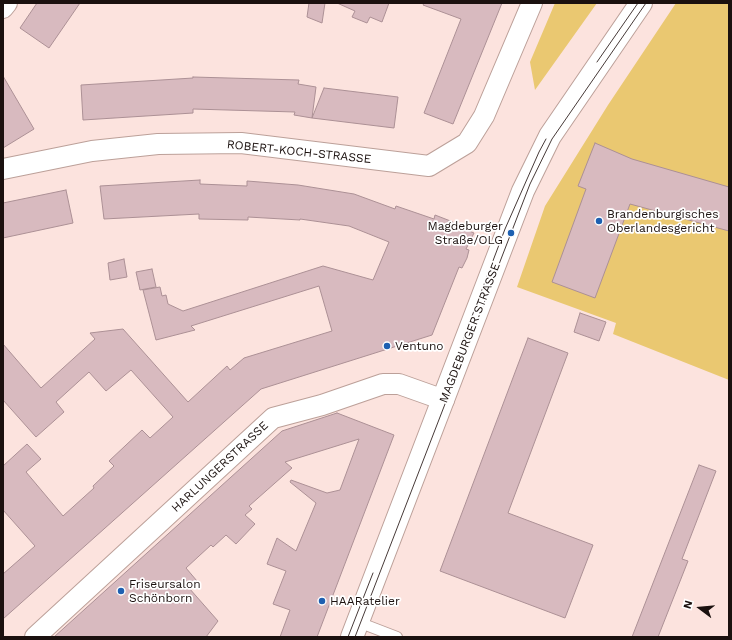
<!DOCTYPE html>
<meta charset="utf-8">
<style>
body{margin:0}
#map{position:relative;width:732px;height:640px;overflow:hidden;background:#fce3de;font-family:"Work Sans",sans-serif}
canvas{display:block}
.frame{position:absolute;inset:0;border:4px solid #1b110f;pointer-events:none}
.north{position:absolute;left:680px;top:588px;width:40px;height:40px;-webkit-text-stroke:3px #fff;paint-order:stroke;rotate:286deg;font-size:11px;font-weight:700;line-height:16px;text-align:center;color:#1b110f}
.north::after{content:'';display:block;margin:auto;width:14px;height:18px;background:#1b110f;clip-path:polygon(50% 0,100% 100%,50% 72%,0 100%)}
</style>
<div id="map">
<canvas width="732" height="640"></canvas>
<div class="frame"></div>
<div class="north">N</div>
</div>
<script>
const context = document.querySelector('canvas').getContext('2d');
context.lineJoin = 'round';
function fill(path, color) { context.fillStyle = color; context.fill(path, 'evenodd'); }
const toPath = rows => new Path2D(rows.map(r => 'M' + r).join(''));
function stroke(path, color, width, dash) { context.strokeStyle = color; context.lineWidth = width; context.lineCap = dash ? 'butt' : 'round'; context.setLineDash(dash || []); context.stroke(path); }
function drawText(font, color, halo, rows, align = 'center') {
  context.font = font + ' "Work Sans",sans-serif'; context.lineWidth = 3.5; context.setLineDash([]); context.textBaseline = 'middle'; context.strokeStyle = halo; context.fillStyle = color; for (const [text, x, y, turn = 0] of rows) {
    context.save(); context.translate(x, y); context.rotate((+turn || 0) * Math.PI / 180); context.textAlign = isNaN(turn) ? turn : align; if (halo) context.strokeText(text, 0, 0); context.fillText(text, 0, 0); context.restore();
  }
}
fill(toPath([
 [555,3,597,3,535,90,530,62],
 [676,3,729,3,729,380,613,334,616,323,517,287,545,206,608,105]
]), '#eac871');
const building = toPath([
 [37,3,80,3,49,48,20,28,37,3],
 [309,3,325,3,322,23,307,17,309,3],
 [337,3,389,3,382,22,370,17,367,23,352,17,355,11,337,3],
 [424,3,502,3,453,124,424,113,461,19,423,5,424,3],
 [3,76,34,129,3,148,3,76],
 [193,77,299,80,298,84,316,87,312,118,294,115,295,112,193,109,193,113,83,120,81,85,193,78,193,77],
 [324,88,398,97,394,128,312,118,324,88],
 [595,143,632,159,729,187,729,231,630,204,595,298,552,282,586,189,578,186,595,143],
 [200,180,200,184,247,186,247,181,298,185,354,194,395,209,396,206,434,219,435,215,453,222,452,224,474,233,466,249,469,250,467,258,462,268,459,267,432,335,261,389,3,619,3,574,35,546,3,510,3,466,27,444,41,459,26,472,63,516,94,488,93,486,114,466,109,461,142,430,150,438,173,417,131,370,106,391,89,372,56,402,64,412,36,437,3,400,3,344,41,388,95,339,90,333,123,329,188,402,227,366,230,370,244,358,332,331,319,286,191,326,195,330,156,340,143,290,160,287,162,296,166,295,168,304,183,311,323,266,373,280,389,242,349,226,300,219,300,220,248,217,248,220,199,219,199,214,104,219,100,186,200,180],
 [66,190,73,223,3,238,3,203,66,190],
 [124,259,127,277,110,280,108,263,124,259],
 [152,269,156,287,140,290,136,272,152,269],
 [580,313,606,322,599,341,574,332,580,313],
 [528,338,568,353,508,513,593,545,565,618,440,571,528,338],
 [337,413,394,435,317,637,280,637,290,610,273,604,286,571,267,564,277,538,296,551,316,503,290,482,291,480,327,493,340,490,359,439,285,462,292,468,249,506,252,509,245,515,255,524,236,544,226,535,213,547,211,545,186,568,197,581,189,588,218,621,206,637,54,637,282,431,337,413],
 [699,465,716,471,682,559,688,561,658,637,632,637,699,465]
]);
fill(building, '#d8babf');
stroke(building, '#ac9095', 1);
const lane = toPath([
 [358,622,397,637]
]);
const street = toPath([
 [3,8,7,3],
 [3,169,92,151,158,144,241,143,429,166,467,143,484,116,532,3],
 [35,637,273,418,322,405,383,384,399,384,444,400]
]);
const secondary = toPath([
 [352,637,523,191,550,136,641,3]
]);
stroke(lane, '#bca099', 12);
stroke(street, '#bca099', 22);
stroke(secondary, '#bca099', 24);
stroke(lane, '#fff', 10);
stroke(street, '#fff', 20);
stroke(secondary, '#fff', 22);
stroke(toPath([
 [597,62,638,3],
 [463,340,505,229,539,152,546,139],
 [348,637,373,573],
 [355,637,530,184,552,139,646,3]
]), '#473a38', 1);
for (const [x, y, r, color] of [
 [599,221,4,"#1e60b1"],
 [511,233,4,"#1e60b1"],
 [387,346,4,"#1e60b1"],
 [121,591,4,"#1e60b1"],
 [322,601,4,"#1e60b1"]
]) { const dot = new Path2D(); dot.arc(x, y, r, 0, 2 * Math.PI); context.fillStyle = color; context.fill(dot); stroke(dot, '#fff', 1.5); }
drawText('12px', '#1b110f', '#fff', [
 ["ROBERT-KOCH-STRASSE",299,152,6],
 ["MAGDEBURGER STRASSE",470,333,-69],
 ["HARLUNGERSTRASSE",220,467,-43]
]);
drawText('12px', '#1b110f', '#fff', [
 ["Brandenburgisches",607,214],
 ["Oberlandesgericht",607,228],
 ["Magdeburger",503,226,"right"],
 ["Straße/OLG",503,240,"right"],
 ["Ventuno",395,346],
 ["Friseursalon",129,584],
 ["Schönborn",129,598],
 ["HAARatelier",330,601]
], 'left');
</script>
